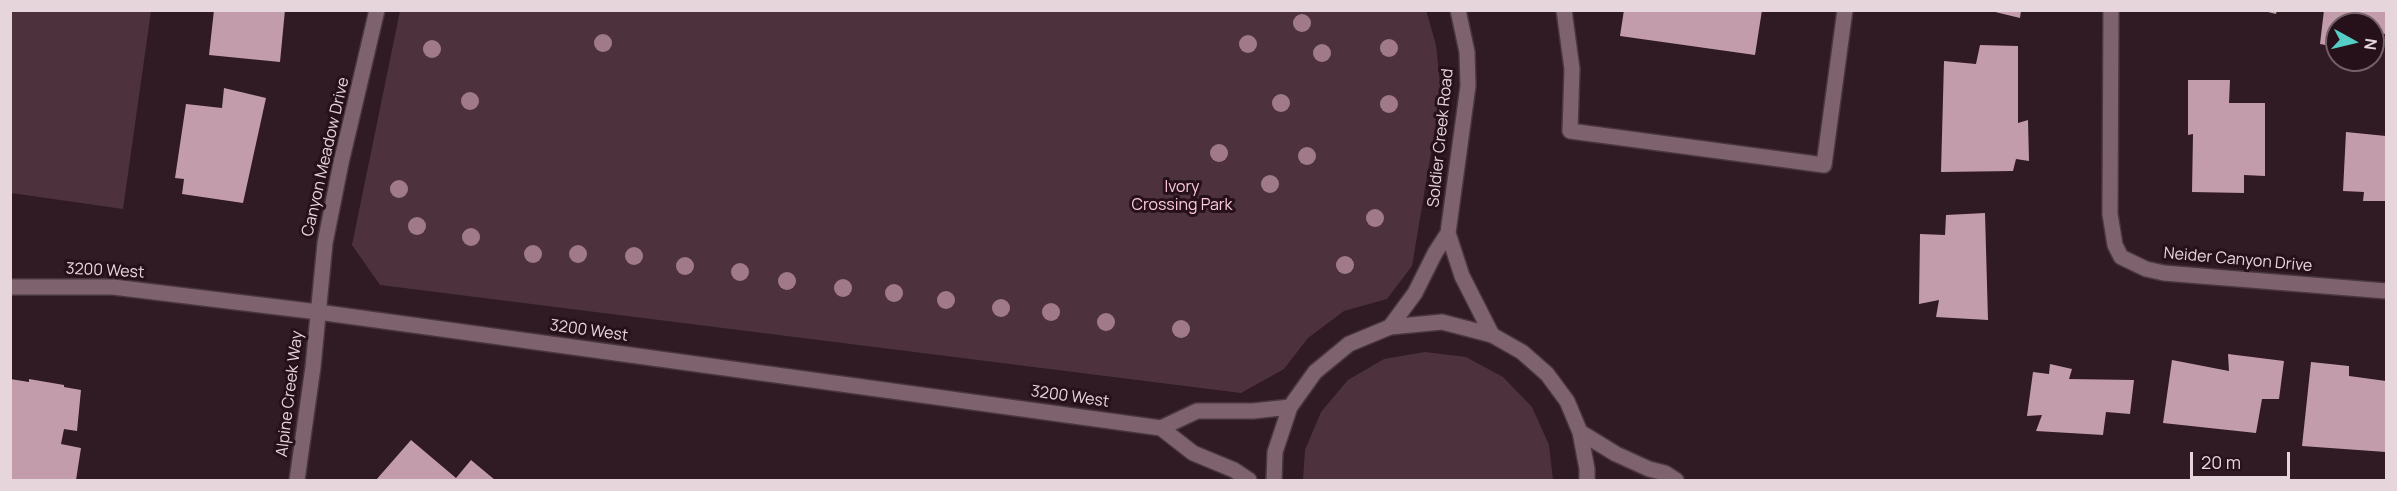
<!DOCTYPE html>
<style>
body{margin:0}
#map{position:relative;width:2397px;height:491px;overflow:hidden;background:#301a23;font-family:Manrope,sans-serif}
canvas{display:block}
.frame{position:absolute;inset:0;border:12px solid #e6d6dc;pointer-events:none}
.north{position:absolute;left:2325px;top:12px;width:60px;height:60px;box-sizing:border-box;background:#26101a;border:2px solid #735f68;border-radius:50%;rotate:98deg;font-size:16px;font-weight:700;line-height:24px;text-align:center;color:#e6d6dc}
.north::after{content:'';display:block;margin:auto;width:21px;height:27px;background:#55cec6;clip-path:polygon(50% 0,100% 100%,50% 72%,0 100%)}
.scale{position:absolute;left:2190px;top:452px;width:100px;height:27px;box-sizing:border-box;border:3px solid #e6d6dc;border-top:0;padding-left:8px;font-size:18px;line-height:21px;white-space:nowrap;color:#e6d6dc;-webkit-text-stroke:4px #26101a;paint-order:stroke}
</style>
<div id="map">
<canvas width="2397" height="491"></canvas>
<div class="frame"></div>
<div class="north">N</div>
<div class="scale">20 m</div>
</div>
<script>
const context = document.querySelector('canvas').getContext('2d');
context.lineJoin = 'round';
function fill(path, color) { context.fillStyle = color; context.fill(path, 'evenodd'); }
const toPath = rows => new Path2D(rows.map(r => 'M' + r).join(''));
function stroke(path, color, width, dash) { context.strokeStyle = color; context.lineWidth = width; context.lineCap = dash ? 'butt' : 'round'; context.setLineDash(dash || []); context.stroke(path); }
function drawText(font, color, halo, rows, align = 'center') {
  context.font = font + ' Manrope,sans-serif'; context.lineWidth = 6; context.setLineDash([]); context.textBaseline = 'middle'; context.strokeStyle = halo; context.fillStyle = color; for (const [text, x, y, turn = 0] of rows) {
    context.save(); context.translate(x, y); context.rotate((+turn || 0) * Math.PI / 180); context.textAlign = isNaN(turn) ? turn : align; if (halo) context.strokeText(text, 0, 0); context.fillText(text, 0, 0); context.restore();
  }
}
fill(toPath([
 [11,10,151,11,123,209,11,193],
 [1426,10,1436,45,1441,93,1412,266,1387,299,1344,311,1308,338,1284,369,1241,393,380,285,352,245,400,11],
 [1425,352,1466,357,1503,377,1532,407,1549,445,1553,480,1303,480,1305,450,1321,412,1348,380,1384,359]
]), '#4d323d');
fill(toPath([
 [214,10,285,10,280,62,209,55],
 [1624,10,1762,10,1755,55,1620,36],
 [1987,10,2021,10,2020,18],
 [2260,10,2277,10,2276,14],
 [2324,10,2386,10,2386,34,2373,33,2373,24,2337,24,2337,47,2320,44],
 [1980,45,2018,46,2018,123,2028,120,2029,161,2016,159,2013,171,1941,172,1944,61,1976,64],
 [2188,80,2230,80,2229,103,2265,103,2265,176,2244,175,2244,193,2192,192,2193,134,2188,135],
 [224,88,266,98,243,203,182,194,184,179,175,178,186,104,222,108],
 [2346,132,2386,136,2386,201,2363,201,2364,192,2343,191],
 [1985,213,1988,320,1936,317,1939,300,1919,304,1920,234,1945,235,1946,215],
 [2228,354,2284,361,2279,399,2262,399,2256,433,2163,423,2172,360,2229,371],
 [2311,362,2349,366,2349,376,2386,381,2386,452,2302,446],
 [2050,364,2072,369,2069,379,2134,380,2130,414,2106,412,2103,435,2036,431,2042,415,2027,416,2033,372,2049,374],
 [10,379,29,382,29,379,64,385,64,387,81,390,77,431,64,429,61,444,81,448,76,480,10,480],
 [411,440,456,478,471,460,495,480,376,480]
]), '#c39cab');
const service = toPath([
 [1564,10,1572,69,1570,131,1824,165,1845,10]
]);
const minor = toPath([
 [2111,10,2110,214,2115,245,2121,257,2146,269,2164,273,2386,291],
 [1448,233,1462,276,1492,335],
 [1390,327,1415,293,1435,253,1448,233,1468,86,1467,52,1458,10],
 [297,480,313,367,325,243,341,163,377,10]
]);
const tertiary = toPath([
 [10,287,113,287,318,312,1161,428,1193,453,1234,470,1249,480],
 [1161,428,1197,411,1253,411,1290,407],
 [1580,432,1616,454,1649,469,1665,473,1676,480],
 [1274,480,1275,452,1290,407,1315,372,1349,344,1390,327,1442,322,1492,335,1522,352,1547,374,1567,401,1580,432,1587,469,1587,480]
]);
stroke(service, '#49363f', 18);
stroke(minor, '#49363f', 18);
stroke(tertiary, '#49363f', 18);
stroke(service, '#7e626d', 15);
stroke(minor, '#7e626d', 15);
stroke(tertiary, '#7e626d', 15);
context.fillStyle = '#a17a89';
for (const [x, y] of [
 [1302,23],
 [603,43],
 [1248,44],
 [1389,48],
 [432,49],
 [1322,53],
 [470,101],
 [1281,103],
 [1389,104],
 [1219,153],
 [1307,156],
 [1270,184],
 [399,189],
 [1375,218],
 [417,226],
 [471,237],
 [533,254],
 [578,254],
 [634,256],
 [1345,265],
 [685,266],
 [740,272],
 [787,281],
 [843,288],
 [894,293],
 [946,300],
 [1001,308],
 [1051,312],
 [1106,322],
 [1181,329]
]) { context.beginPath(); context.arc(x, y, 9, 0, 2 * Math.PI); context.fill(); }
drawText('16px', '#e6d6dc', '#26101a', [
 ["Soldier Creek Road",1441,138,-84],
 ["Canyon Meadow Drive",326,157,-77],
 ["Neider Canyon Drive",2238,260,5],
 ["3200 West",105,271,3],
 ["3200 West",589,331,8],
 ["Alpine Creek Way",290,394,-83],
 ["3200 West",1070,397,8]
]);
drawText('16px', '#fdc9dd', '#26101a', [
 ["Ivory",1182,188],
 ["Crossing Park",1182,206]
]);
</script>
